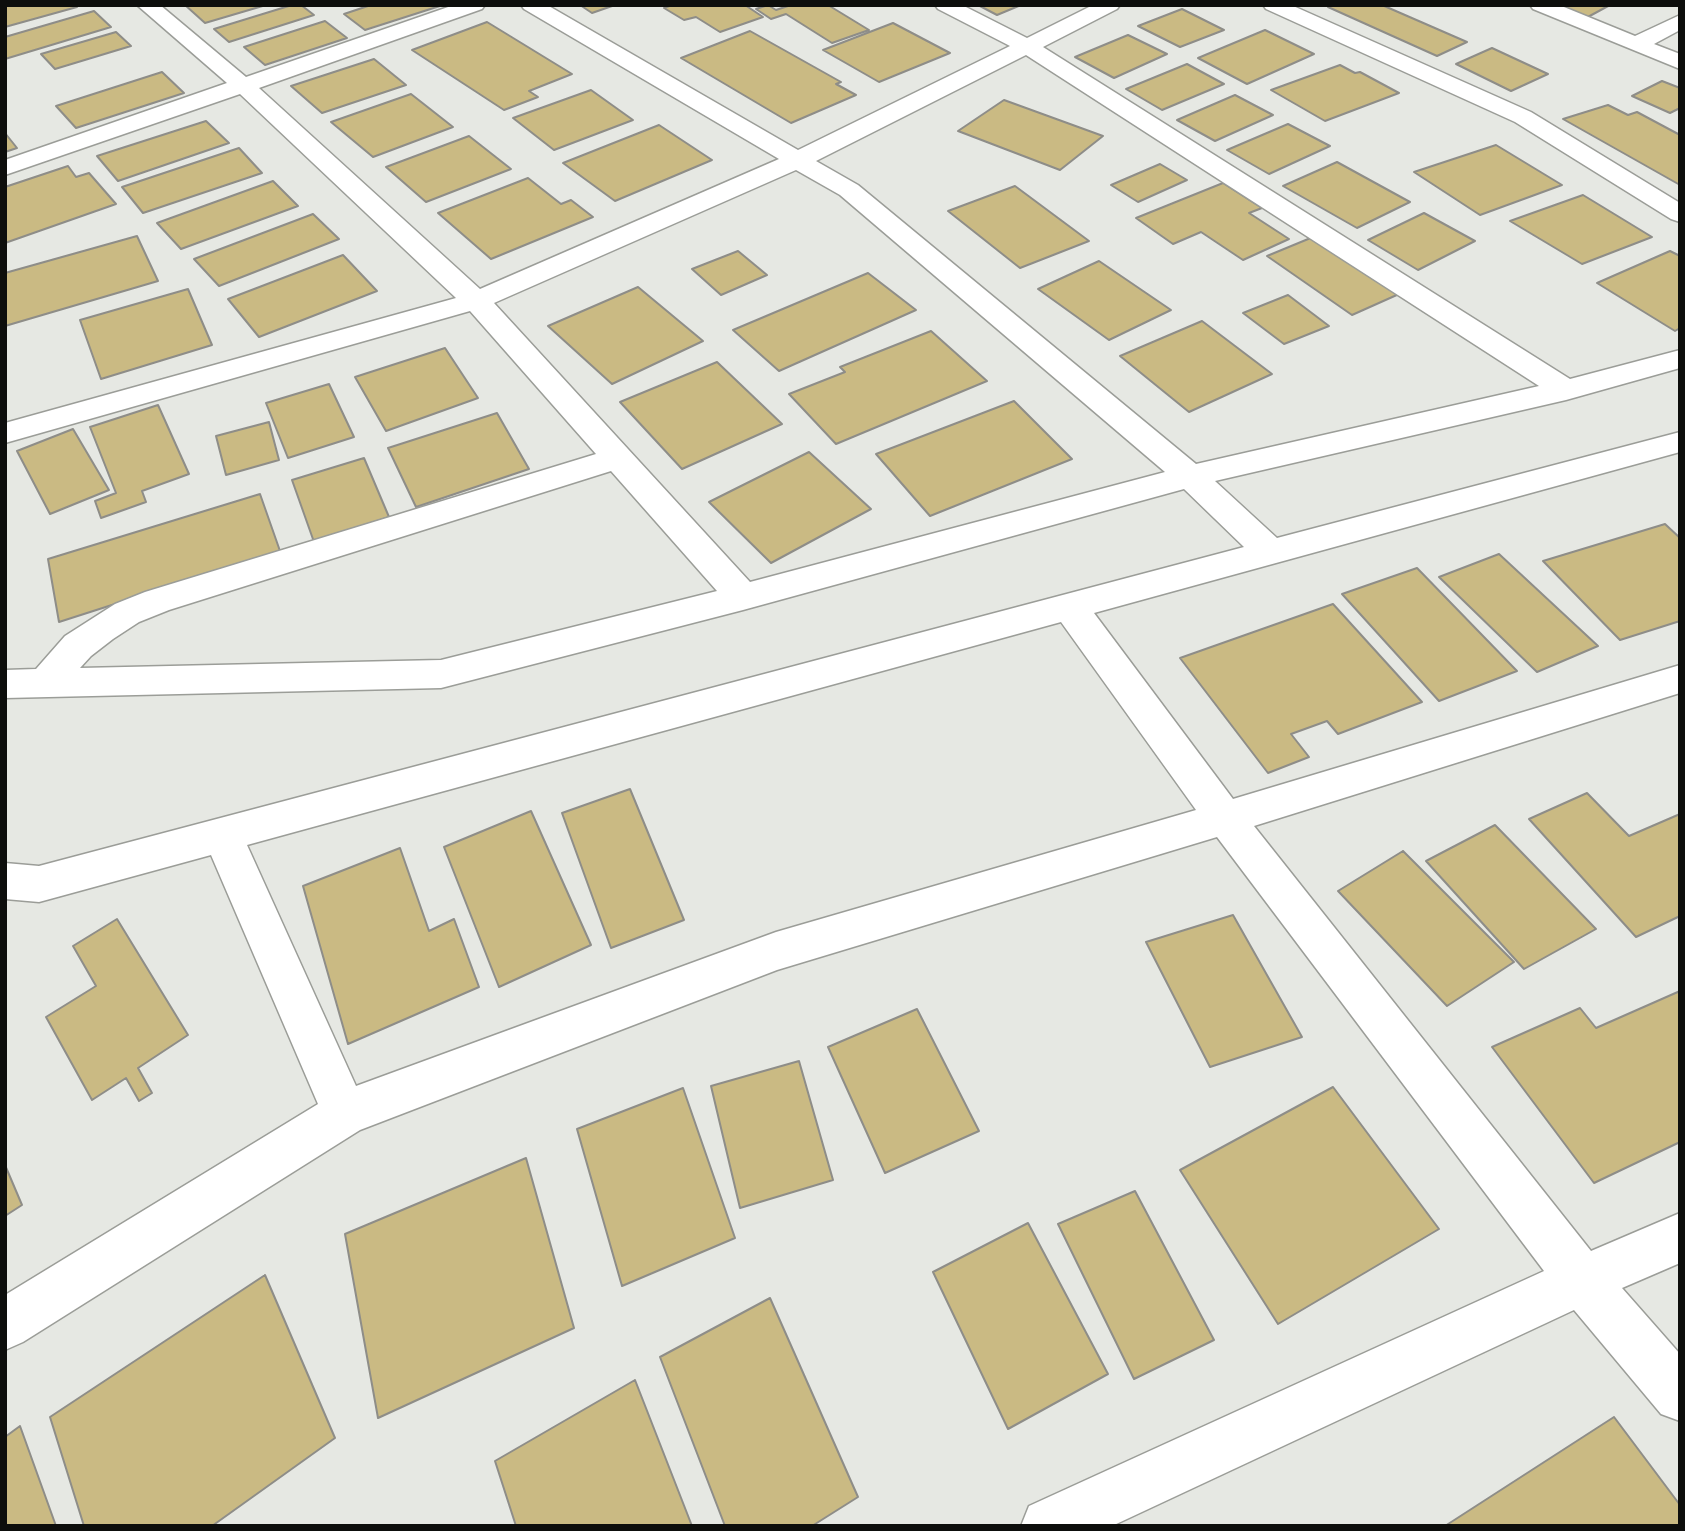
<!DOCTYPE html>
<style>
body{margin:0}
#map{position:relative;width:1685px;height:1531px;overflow:hidden;background:#e6e8e3;font-family:"Exo 2",sans-serif}
canvas{display:block}
.frame{position:absolute;inset:0;border:7px solid #0d0e0c;pointer-events:none}
</style>
<div id="map">
<canvas width="1685" height="1531"></canvas>
<div class="frame"></div>
</div>
<script>
const context = document.querySelector('canvas').getContext('2d');
context.lineJoin = 'round';
function fill(path, color) { context.fillStyle = color; context.fill(path, 'evenodd'); }
const toPath = rows => new Path2D(rows.map(r => 'M' + r).join(''));
function stroke(path, color, width, dash) { context.strokeStyle = color; context.lineWidth = width; context.lineCap = dash ? 'butt' : 'round'; context.setLineDash(dash || []); context.stroke(path); }
const building = toPath([
 [5,5,76,5,77,7,5,27,5,5],
 [185,5,266,5,205,23,185,5],
 [292,5,301,5,314,15,229,42,214,29,292,5],
 [371,5,443,5,365,30,344,14,371,5],
 [580,5,615,5,592,13,580,5],
 [672,5,745,5,763,17,720,32,696,17,684,20,664,8,672,5],
 [768,5,776,10,791,5,828,5,869,30,832,43,786,14,771,19,756,9,768,5],
 [978,5,1021,5,997,15,978,5],
 [1331,5,1382,5,1467,42,1437,56,1328,7,1331,5],
 [1554,5,1610,5,1586,18,1554,5],
 [1182,9,1224,30,1180,47,1138,26,1182,9],
 [94,11,111,27,5,59,5,37,94,11],
 [325,21,347,38,265,65,244,47,325,21],
 [487,22,572,74,529,91,538,97,504,110,412,50,487,22],
 [893,23,950,53,879,82,823,50,893,23],
 [1265,30,1314,54,1247,84,1198,58,1265,30],
 [750,31,841,82,836,84,856,95,791,123,681,58,750,31],
 [116,32,131,46,55,69,41,54,116,32],
 [1128,35,1167,54,1114,78,1075,57,1128,35],
 [1492,48,1548,74,1511,91,1456,64,1492,48],
 [374,59,406,85,322,113,291,86,374,59],
 [1187,64,1224,84,1162,110,1126,89,1187,64],
 [1340,65,1355,73,1360,72,1399,93,1325,121,1271,90,1340,65],
 [162,72,184,93,76,128,56,106,162,72],
 [1662,81,1680,88,1680,108,1670,113,1632,96,1662,81],
 [591,90,633,120,554,150,513,118,591,90],
 [411,94,453,127,373,157,331,122,411,94],
 [1235,95,1273,115,1215,141,1177,120,1235,95],
 [1004,100,1103,136,1060,170,958,131,1004,100],
 [1608,105,1628,115,1637,112,1680,135,1680,185,1563,119,1608,105],
 [206,121,229,143,118,181,97,156,206,121],
 [1288,124,1330,146,1269,174,1227,150,1288,124],
 [659,125,712,160,615,201,563,163,659,125],
 [5,133,17,148,5,152,5,133],
 [469,136,511,169,426,202,386,167,469,136],
 [1496,145,1562,185,1480,215,1414,172,1496,145],
 [239,148,262,173,143,213,122,187,239,148],
 [1337,162,1410,202,1357,228,1283,186,1337,162],
 [1160,164,1187,180,1138,202,1111,185,1160,164],
 [68,166,76,177,89,173,116,204,5,243,5,187,68,166],
 [528,178,561,204,571,200,593,217,491,259,438,213,528,178],
 [273,181,298,206,181,249,157,223,273,181],
 [1223,183,1262,208,1249,213,1289,239,1243,260,1201,232,1173,244,1136,218,1223,183],
 [1015,186,1089,241,1020,268,948,211,1015,186],
 [1583,195,1652,237,1582,264,1510,221,1583,195],
 [1424,213,1475,241,1418,270,1368,240,1424,213],
 [313,214,339,239,219,286,194,259,313,214],
 [137,236,158,281,5,326,5,273,137,236],
 [1313,237,1399,294,1352,315,1267,256,1313,237],
 [738,251,767,275,721,295,692,269,738,251],
 [1670,251,1680,256,1680,328,1675,331,1597,283,1670,251],
 [343,255,377,291,259,337,228,299,343,255],
 [1099,261,1171,310,1109,340,1038,289,1099,261],
 [868,273,916,310,779,371,733,330,868,273],
 [638,287,703,341,612,384,548,326,638,287],
 [188,289,212,345,101,379,80,320,188,289],
 [1288,295,1329,326,1284,344,1243,313,1288,295],
 [1202,321,1272,374,1189,412,1120,356,1202,321],
 [931,331,987,381,836,444,789,394,845,372,840,367,931,331],
 [445,348,478,398,386,431,355,377,445,348],
 [717,362,782,424,682,469,620,402,717,362],
 [329,384,354,437,288,458,266,403,329,384],
 [1014,401,1072,459,930,516,876,454,1014,401],
 [158,405,189,474,142,491,146,502,101,518,95,501,116,493,90,427,158,405],
 [497,413,529,469,416,507,388,448,497,413],
 [269,422,279,460,226,475,216,436,269,422],
 [73,429,109,490,50,514,17,451,73,429],
 [809,452,871,509,771,563,709,502,809,452],
 [364,458,389,517,314,542,292,480,364,458],
 [260,494,280,551,59,622,48,559,260,494],
 [1665,524,1680,538,1680,621,1620,640,1543,561,1665,524],
 [1499,554,1598,646,1537,672,1439,577,1499,554],
 [1417,568,1517,671,1439,701,1342,594,1417,568],
 [1333,604,1422,702,1338,734,1327,721,1291,734,1309,757,1268,773,1180,658,1333,604],
 [630,789,684,920,611,948,562,813,630,789],
 [1587,793,1629,836,1680,814,1680,916,1636,937,1529,819,1587,793],
 [531,811,591,945,499,987,444,847,531,811],
 [1495,825,1596,929,1524,969,1426,861,1495,825],
 [400,848,429,931,454,919,479,987,348,1044,303,886,400,848],
 [1403,851,1514,962,1447,1006,1338,891,1403,851],
 [1233,915,1302,1037,1210,1067,1146,942,1233,915],
 [117,919,188,1035,138,1068,152,1093,139,1101,126,1078,92,1100,46,1017,96,986,73,946,117,919],
 [1680,991,1680,1142,1594,1183,1492,1047,1580,1008,1596,1028,1680,991],
 [917,1009,979,1131,885,1173,828,1047,917,1009],
 [799,1061,833,1180,740,1208,711,1086,799,1061],
 [1333,1087,1439,1229,1278,1324,1180,1170,1333,1087],
 [683,1088,735,1238,622,1286,577,1129,683,1088],
 [526,1158,574,1328,378,1418,345,1234,526,1158],
 [5,1165,22,1205,5,1216,5,1165],
 [1135,1191,1214,1340,1134,1379,1058,1224,1135,1191],
 [1028,1223,1108,1374,1008,1429,933,1272,1028,1223],
 [265,1275,335,1438,212,1526,84,1526,50,1417,265,1275],
 [770,1298,858,1497,812,1526,725,1526,660,1357,770,1298],
 [635,1380,692,1526,516,1526,495,1461,635,1380],
 [1614,1417,1680,1505,1680,1526,1445,1526,1614,1417],
 [20,1426,56,1526,5,1526,5,1437,20,1426]
]);
fill(building, '#caba83');
stroke(building, '#8e8d88', 2);
const street = toPath([
 [137,5,160,5,246,77,454,5,485,5,482,9,259,88,480,289,779,159,524,9,521,5,547,5,798,150,1010,46,938,9,935,5,962,5,1027,38,1093,5,1120,5,1117,9,1043,47,1570,379,1680,350,1680,368,1566,400,1215,481,1277,538,1680,432,1680,452,1094,613,1233,799,1680,665,1680,693,1254,826,1591,1251,1680,1213,1680,1263,1622,1288,1680,1354,1680,1421,1661,1414,1574,1310,1112,1526,1021,1526,1029,1506,1544,1271,1217,837,777,970,360,1130,23,1342,5,1350,5,1295,318,1104,211,855,39,902,5,899,5,863,39,866,1244,547,1184,489,743,610,441,688,5,698,5,670,36,669,65,636,115,604,145,592,596,454,470,311,5,443,5,423,456,298,240,94,5,175,5,160,227,83,137,5],
 [1026,55,1539,386,1196,464,858,185,816,161,1026,55],
 [796,170,840,195,1165,472,750,582,494,303,796,170],
 [611,471,717,591,441,660,80,668,91,656,113,639,139,622,169,610,611,471],
 [1061,622,1196,810,776,932,356,1086,247,845,1061,622],
 [1263,5,1291,5,1531,112,1680,203,1680,222,1671,219,1515,122,1266,9,1263,5],
 [1530,5,1559,5,1635,36,1680,15,1680,30,1654,44,1680,54,1680,69,1533,9,1530,5]
]);
stroke(street, '#9b9d98', 3);
fill(street, '#fff');
</script>
